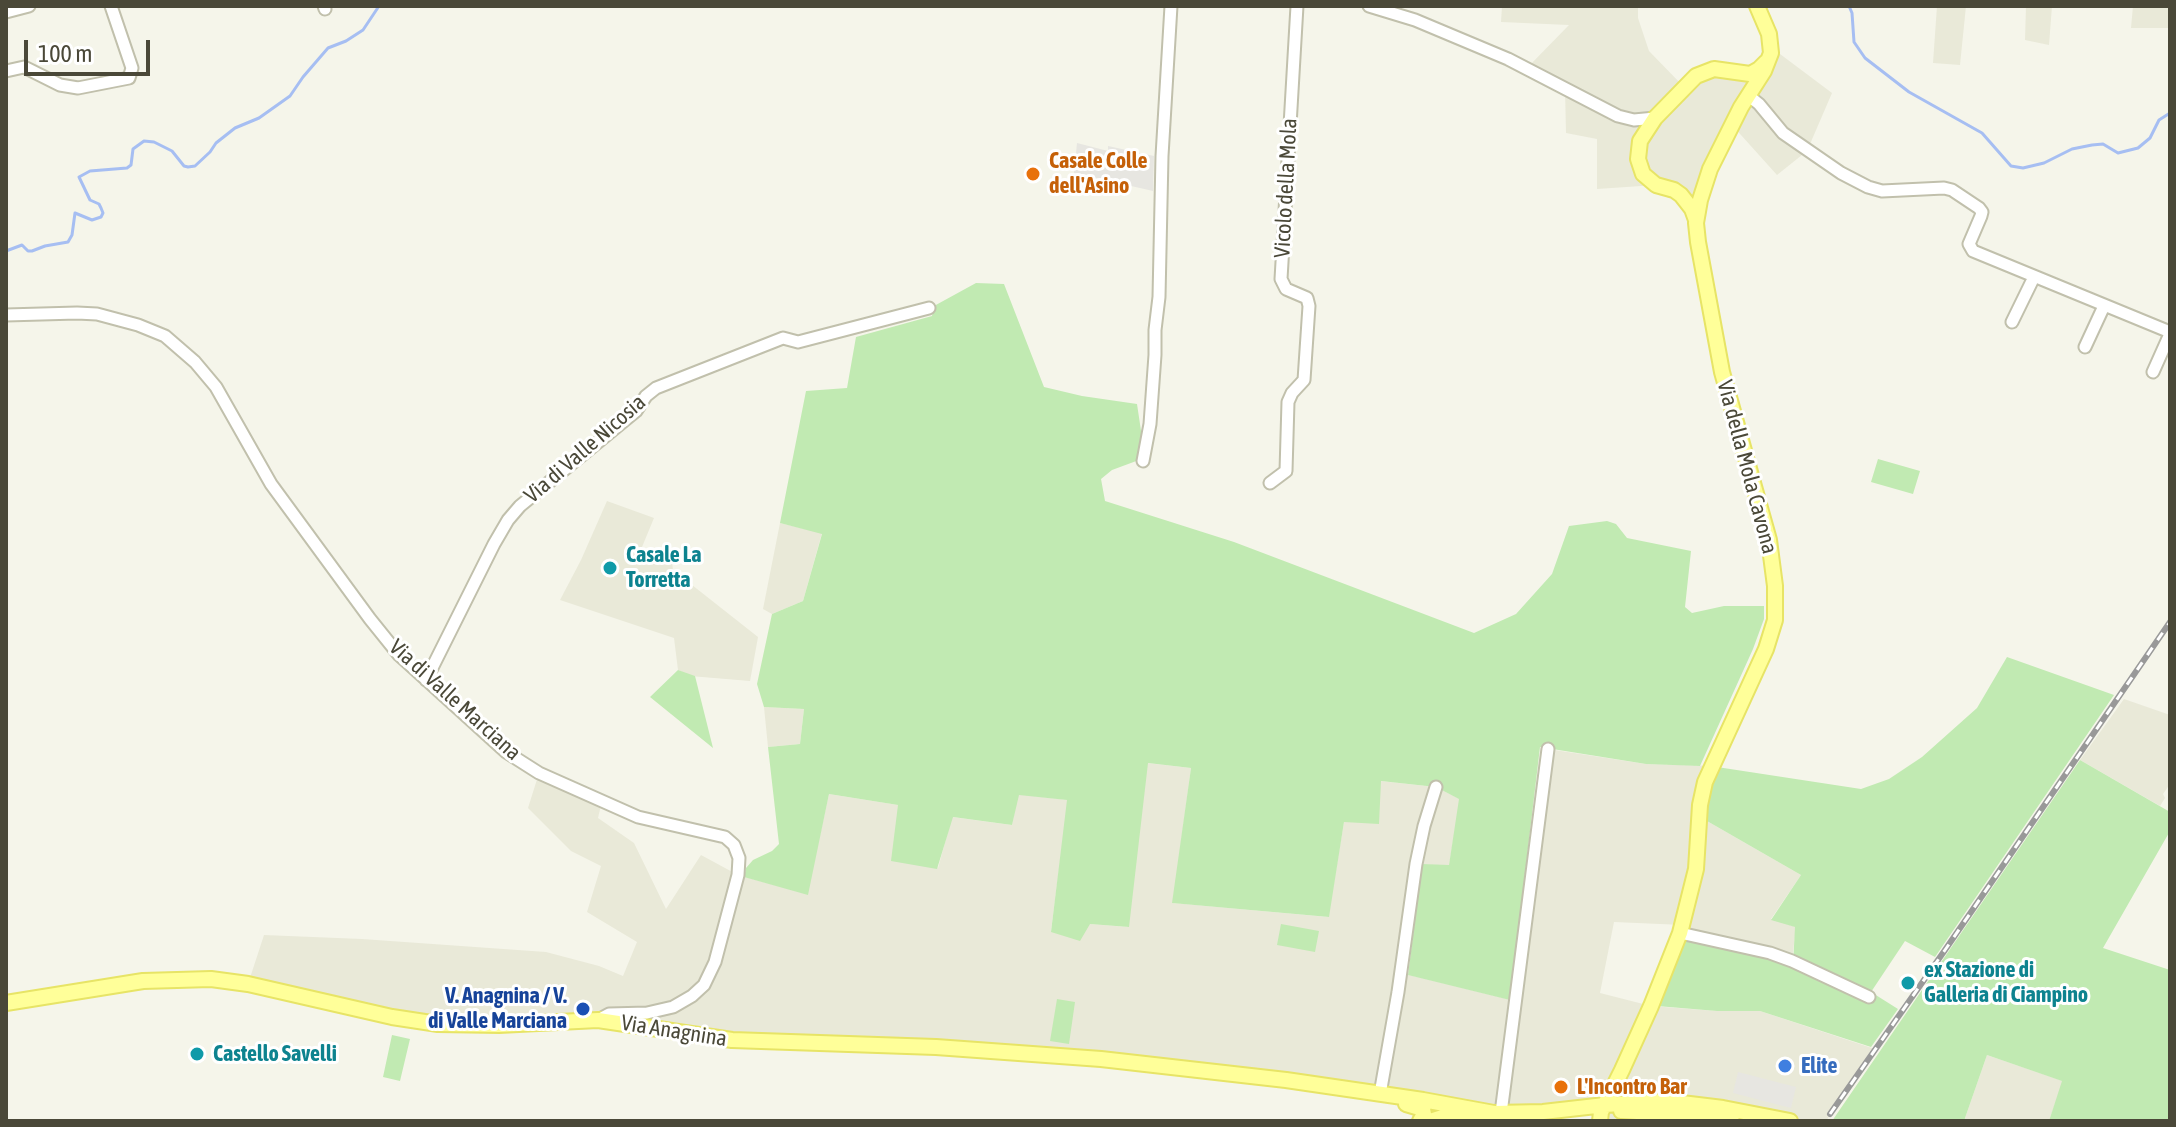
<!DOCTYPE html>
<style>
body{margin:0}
#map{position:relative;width:2176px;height:1127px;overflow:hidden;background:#f5f5ea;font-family:"Asap Condensed",sans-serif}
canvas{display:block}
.frame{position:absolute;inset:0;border:8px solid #4a4838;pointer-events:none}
.scale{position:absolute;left:24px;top:40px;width:126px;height:36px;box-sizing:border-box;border:4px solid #4a4838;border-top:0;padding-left:10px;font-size:24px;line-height:28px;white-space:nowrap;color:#4a4838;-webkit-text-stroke:6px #fff;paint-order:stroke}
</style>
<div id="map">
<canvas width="2176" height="1127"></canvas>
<div class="frame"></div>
<div class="scale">100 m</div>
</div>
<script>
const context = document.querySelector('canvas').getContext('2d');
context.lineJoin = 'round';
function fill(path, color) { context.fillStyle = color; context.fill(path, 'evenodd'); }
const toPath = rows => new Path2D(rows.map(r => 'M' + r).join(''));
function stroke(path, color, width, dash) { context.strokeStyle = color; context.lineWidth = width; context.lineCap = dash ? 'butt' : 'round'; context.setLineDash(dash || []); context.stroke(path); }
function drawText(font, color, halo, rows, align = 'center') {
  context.font = font + ' "Asap Condensed",sans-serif'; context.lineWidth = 6; context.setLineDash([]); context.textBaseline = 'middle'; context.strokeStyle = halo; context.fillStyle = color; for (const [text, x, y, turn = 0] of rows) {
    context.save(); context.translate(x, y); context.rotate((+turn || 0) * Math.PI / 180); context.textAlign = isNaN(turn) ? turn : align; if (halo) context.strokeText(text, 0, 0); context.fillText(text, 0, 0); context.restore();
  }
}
fill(toPath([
 [1502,6,1638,6,1638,18,1649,51,1684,87,1696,76,1750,74,1772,48,1832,93,1807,151,1777,175,1732,125,1696,220,1666,188,1656,185,1597,189,1597,139,1566,133,1565,89,1527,68,1569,25,1501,22],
 [1937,6,1966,6,1960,65,1933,63],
 [2026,6,2052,6,2049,45,2025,40],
 [2133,6,2170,6,2170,28,2131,28],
 [607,501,654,518,642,547,672,562,673,570,758,637,750,681,690,676,678,670,674,638,560,600,581,560],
 [780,523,822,533,803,601,772,614,763,609],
 [2124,699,2170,715,2170,784,2163,794,2165,798,2160,806,2080,760],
 [764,707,804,709,800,744,768,747],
 [1548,749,1646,764,1713,766,1693,894,1701,878,1707,821,1801,875,1771,919,1796,927,1792,961,1727,943,1683,925,1614,922,1600,993,1651,1006,1717,1011,1760,1011,1875,1049,1826,1121,1598,1121,1598,1116,1592,1112,1512,1113,1286,1080,811,1044,620,1022,468,1026,248,984,264,935,362,939,546,952,599,966,623,976,637,942,587,912,601,866,571,851,528,808,539,773,602,801,598,818,634,843,666,909,701,855,738,875,807,894,829,794,898,805,938,868,952,817,1012,825,1018,794,1068,800,1051,931,1090,924,1128,927,1147,763,1191,768,1173,903,1328,917,1344,822,1380,781,1436,787,1460,799,1449,866,1416,864,1401,973,1516,1001],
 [1987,1055,2063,1081,2049,1121,1964,1121]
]), '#e9e9d8');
fill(toPath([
 [976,283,1004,284,1044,387,1082,396,1137,404,1143,444,1139,460,1112,470,1101,479,1105,501,1234,542,1474,633,1516,614,1552,574,1569,526,1607,521,1616,524,1627,538,1691,551,1685,607,1692,613,1724,606,1764,606,1764,619,1753,649,1700,766,1646,764,1540,747,1510,1000,1408,975,1422,864,1449,865,1459,799,1436,787,1381,781,1379,824,1344,822,1329,917,1172,903,1191,768,1148,763,1129,927,1090,924,1080,941,1051,932,1067,800,1019,795,1012,825,953,817,937,869,891,861,898,805,829,794,808,895,744,877,746,868,753,860,772,851,779,844,768,747,800,744,804,709,764,707,757,684,772,614,803,601,822,534,780,523,806,391,847,388,856,337,932,316,934,306],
 [1878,459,1920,471,1913,494,1871,482],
 [2007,657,2114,695,1935,957,1905,941,1871,992,1898,1009,1871,1047,1760,1011,1717,1011,1657,1006,1683,938,1764,955,1793,965,1795,927,1771,920,1801,875,1707,821,1705,804,1717,767,1861,789,1889,779,1922,757,1977,708],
 [678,670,695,676,713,748,650,697],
 [2080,760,2170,812,2170,831,2103,948,2170,970,2170,1121,2049,1121,2062,1081,1987,1055,1964,1121,1832,1121],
 [1281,924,1319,931,1315,952,1277,945],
 [1057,999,1075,1002,1069,1044,1050,1041],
 [392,1035,410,1039,400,1081,383,1077]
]), '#c1eab2');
fill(toPath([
 [1077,143,1108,151,1108,146,1154,156,1153,191,1074,173],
 [1738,1072,1796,1087,1791,1108,1733,1093]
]), '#e7e6e1');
stroke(toPath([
 [1849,6,1852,13,1854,42,1865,58,1909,92,1982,133,2011,166,2023,168,2044,163,2072,149,2092,145,2103,144,2118,153,2138,148,2150,138,2159,120,2170,113],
 [6,251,22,245,28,251,32,251,45,246,68,242,72,235,75,213,92,220,101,217,103,213,101,208,99,204,90,200,79,177,90,171,127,168,131,165,133,149,144,141,154,142,172,151,184,166,188,167,195,166,210,152,216,143,235,128,259,118,290,96,303,77,328,48,346,41,363,30,379,6]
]), '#a6bef2', 3);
const minor = toPath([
 [324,6,325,9],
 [1369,6,1415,20,1508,59,1618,116,1634,120,1655,118],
 [6,12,29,6],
 [6,71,24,67,60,85,78,88,129,78,132,68,111,6],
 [1749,96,1759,104,1783,133,1841,173,1868,187,1882,191,1944,188,1952,190,1979,208,1982,212,1981,216,1969,244,1973,251,2170,332],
 [6,315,77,313,97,314,138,325,165,336,195,362,216,387,271,484,370,619,399,655,506,752,539,773,638,817,725,837,734,845,739,858,738,875,715,962,704,985,692,996,673,1007,647,1013,609,1014,598,1020],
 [2012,322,2034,277],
 [2085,347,2104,306],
 [2153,372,2170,334],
 [1143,461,1150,424,1155,355,1155,330,1159,297,1162,156,1171,6],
 [1270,483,1286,471,1288,402,1292,393,1304,380,1309,306,1307,298,1286,289,1281,279,1297,6],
 [426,680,494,544,508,520,520,506,636,411,646,396,656,388,783,338,798,342,929,308],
 [1680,933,1770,953,1792,961,1869,997],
 [1380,1094,1398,992,1416,864,1424,826,1436,787],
 [1501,1113,1548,749]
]);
const major = toPath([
 [1696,220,1692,209,1681,195,1674,190,1656,185,1643,174,1638,159,1640,141,1655,118,1696,76,1714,69,1750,74,1759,69,1766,62],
 [6,1003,143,981,211,979,248,984,392,1017,438,1024,499,1025,598,1020,732,1040,936,1047,1101,1059,1286,1080,1423,1100,1494,1113,1543,1112,1605,1105,1665,1101,1723,1108,1790,1121],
 [1406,1104,1423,1109,1424,1114,1420,1121],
 [1621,1111,1687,1115,1732,1121],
 [1430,1121,1446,1116,1489,1121],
 [1600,1121,1601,1112,1622,1070,1651,1006,1680,933,1696,869,1700,805,1705,782,1766,649,1775,620,1775,586,1769,540,1722,372,1698,242,1696,223,1700,200,1710,169,1741,107,1764,71,1771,53,1769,34,1757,6]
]);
stroke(minor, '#c1c0ac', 15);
stroke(major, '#e7e466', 18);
stroke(minor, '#fff', 11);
stroke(major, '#ff9', 14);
const rail = toPath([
 [1830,1114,1945,950,2170,622]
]);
stroke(rail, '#999', 6);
stroke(rail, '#fff', 3, [9]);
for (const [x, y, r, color] of [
 [1033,174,8,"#e8710a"],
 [610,568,8,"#0f9aa8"],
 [1908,983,8,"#0f9aa8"],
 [583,1009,8,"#1a4fb4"],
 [197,1054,8,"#0f9aa8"],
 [1785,1066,8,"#3f7fe0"],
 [1561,1087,8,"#e8710a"]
]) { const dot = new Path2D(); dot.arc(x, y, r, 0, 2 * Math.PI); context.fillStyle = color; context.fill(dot); stroke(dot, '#fff', 3); }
drawText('bold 22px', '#c56008', '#fff', [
 ["Casale Colle",1049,161],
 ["dell'Asino",1049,186],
 ["L'Incontro Bar",1577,1087]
], 'left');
drawText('22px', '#4a4838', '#fff', [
 ["Vicolo della Mola",1286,188,-87],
 ["Via di Valle Nicosia",585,449,-41],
 ["Via della Mola Cavona",1747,467,75],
 ["Via di Valle Marciana",455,700,42],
 ["Via Anagnina",674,1031,9]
]);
drawText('bold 22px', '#0d838f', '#fff', [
 ["Casale La",626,555],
 ["Torretta",626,580],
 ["ex Stazione di",1924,970],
 ["Galleria di Ciampino",1924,995],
 ["Castello Savelli",213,1054]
], 'left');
drawText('bold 22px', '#164399', '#fff', [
 ["V. Anagnina / V.",567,996],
 ["di Valle Marciana",567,1021]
], 'right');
drawText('bold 22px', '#366cbe', '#fff', [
 ["Elite",1801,1066]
], 'left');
</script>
